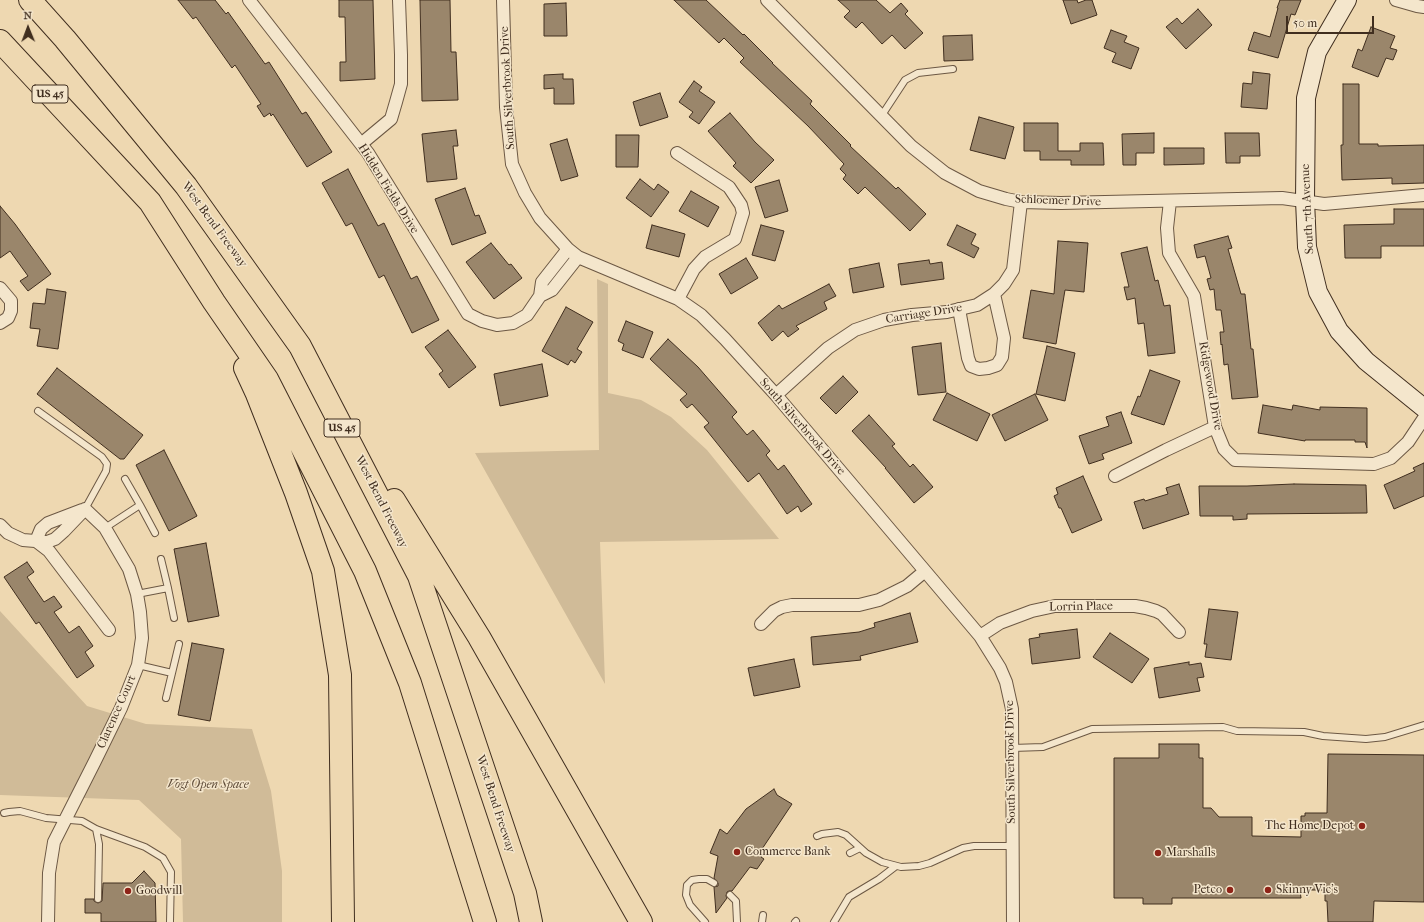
<!DOCTYPE html>
<style>
body{margin:0}
#map{position:relative;width:1424px;height:922px;overflow:hidden;background:#eed8b1;font-family:"IM FELL French Canon",serif}
canvas{display:block}
.north{position:absolute;left:8px;top:8px;width:40px;height:40px;-webkit-text-stroke:3px #f4e6cc;paint-order:stroke;rotate:359deg;font-size:11px;font-weight:700;line-height:16px;text-align:center;color:#402e1f}
.north::after{content:'';display:block;margin:auto;width:14px;height:18px;background:#402e1f;clip-path:polygon(50% 0,100% 100%,50% 72%,0 100%)}
.scale{position:absolute;left:1286px;top:16px;width:88px;height:18px;box-sizing:border-box;border:2px solid #402e1f;border-top:0;padding-left:5px;font-size:12px;line-height:14px;white-space:nowrap;color:#402e1f;-webkit-text-stroke:3px #f4e6cc;paint-order:stroke}
</style>
<div id="map">
<canvas width="1424" height="922"></canvas>
<div class="north">N</div>
<div class="scale">50 m</div>
</div>
<script>
const context = document.querySelector('canvas').getContext('2d');
context.lineJoin = 'round';
function fill(path, color) { context.fillStyle = color; context.fill(path, 'evenodd'); }
const toPath = rows => new Path2D(rows.map(r => 'M' + r).join(''));
function stroke(path, color, width, dash) { context.strokeStyle = color; context.lineWidth = width; context.lineCap = dash ? 'butt' : 'round'; context.setLineDash(dash || []); context.stroke(path); }
function drawText(font, color, halo, rows, align = 'center') {
  context.font = font + ' "IM FELL French Canon",serif'; context.lineWidth = 3; context.setLineDash([]); context.textBaseline = 'middle'; context.strokeStyle = halo; context.fillStyle = color; for (const [text, x, y, turn = 0] of rows) {
    context.save(); context.translate(x, y); context.rotate((+turn || 0) * Math.PI / 180); context.textAlign = isNaN(turn) ? turn : align; if (halo) context.strokeText(text, 0, 0); context.fillText(text, 0, 0); context.restore();
  }
}
fill(toPath([
 [597,279,608,284,608,393,641,400,671,417,707,450,779,539,600,542,605,684,475,453,599,450],
 [0,611,87,706,146,724,252,729,271,791,282,871,282,922,183,922,181,839,139,800,0,795]
]), '#d0bb98');
const building = toPath([
 [178,0,215,0,226,14,228,12,265,64,269,62,302,114,306,112,332,152,307,167,273,114,271,116,270,113,264,117,257,106,261,104,235,65,232,68,196,17,193,19,178,0],
 [339,0,373,0,375,79,340,81,340,62,346,62,345,17,339,17,339,0],
 [420,0,450,0,451,52,456,52,458,100,422,101,420,0],
 [674,0,706,0,743,35,744,34,773,63,772,63,812,101,810,104,851,145,850,146,896,189,898,187,926,214,910,231,865,187,858,194,843,179,846,175,840,169,844,164,808,126,740,62,744,58,724,38,719,43,674,0],
 [838,0,876,0,890,13,901,3,908,11,905,14,923,33,905,49,892,35,882,44,862,22,856,28,844,17,850,11,838,0],
 [1063,0,1077,0,1078,3,1086,0,1092,0,1097,15,1071,24,1063,0],
 [1280,0,1301,0,1295,15,1291,14,1278,58,1248,50,1254,32,1270,37,1278,8,1277,8,1280,0],
 [566,3,567,36,544,36,544,4,566,3],
 [1198,9,1212,25,1186,49,1166,27,1177,18,1182,24,1198,9],
 [1371,27,1395,36,1390,48,1397,50,1393,60,1386,58,1378,77,1352,67,1358,49,1362,51,1371,27],
 [1111,30,1127,36,1124,42,1139,48,1131,69,1112,62,1116,53,1104,48,1111,30],
 [972,35,973,60,944,61,943,36,972,35],
 [1253,72,1270,74,1267,109,1241,107,1243,83,1252,84,1253,72],
 [563,74,563,79,573,79,574,104,554,104,554,88,544,89,544,75,563,74],
 [694,81,702,87,699,91,715,102,699,124,689,117,693,112,679,102,694,81],
 [1343,84,1359,84,1359,144,1378,144,1378,146,1424,145,1424,183,1392,184,1392,178,1342,180,1341,145,1343,145,1343,84],
 [660,93,668,117,640,126,633,102,660,93],
 [730,113,755,142,774,160,751,183,733,166,736,163,708,131,730,113],
 [979,117,1014,127,1005,159,970,150,979,117],
 [1024,123,1058,123,1058,151,1080,151,1080,143,1103,143,1104,165,1071,165,1071,160,1040,160,1040,151,1024,151,1024,123],
 [456,130,458,146,453,146,457,179,427,182,422,134,456,130],
 [1154,133,1154,153,1136,153,1136,165,1123,165,1122,134,1154,133],
 [1225,133,1259,133,1260,156,1240,156,1240,163,1226,163,1225,133],
 [616,135,639,135,638,167,616,167,616,135],
 [567,139,578,176,561,181,550,144,567,139],
 [1164,148,1204,148,1204,164,1164,165,1164,148],
 [348,169,378,226,384,223,411,279,417,276,439,320,412,333,384,275,379,278,352,223,346,226,322,183,348,169],
 [640,179,654,190,658,184,669,192,651,217,626,198,640,179],
 [779,180,788,211,765,218,755,187,779,180],
 [465,188,475,216,479,215,486,233,452,245,435,199,465,188],
 [691,191,719,207,708,227,679,211,691,191],
 [0,206,15,224,51,274,28,291,20,281,28,276,10,251,0,258,0,206],
 [1394,209,1424,209,1424,246,1381,246,1381,258,1345,258,1344,225,1394,224,1394,209],
 [652,225,685,234,679,257,646,248,652,225],
 [761,225,784,231,775,261,752,255,761,225],
 [957,225,976,234,971,244,979,248,974,258,947,245,957,225],
 [1228,236,1232,248,1228,249,1241,294,1245,294,1251,349,1253,349,1258,397,1232,399,1228,364,1224,365,1222,344,1221,345,1220,332,1224,332,1221,310,1216,310,1214,289,1210,290,1207,279,1211,278,1205,256,1197,258,1194,245,1228,236],
 [1058,241,1088,243,1084,292,1065,290,1056,344,1023,338,1031,290,1054,294,1058,241],
 [491,243,509,265,511,264,522,278,494,299,466,262,491,243],
 [1147,247,1155,281,1158,280,1164,306,1170,305,1175,353,1148,356,1144,323,1138,324,1135,298,1127,300,1124,287,1129,287,1121,253,1147,247],
 [746,258,758,278,731,294,719,274,746,258],
 [929,260,930,264,942,262,944,279,901,285,898,264,929,260],
 [879,263,884,287,853,293,849,269,879,263],
 [829,284,836,296,824,302,827,309,796,326,799,329,788,337,783,331,772,341,758,323,779,305,782,309,829,284],
 [47,289,66,292,58,349,37,346,40,329,30,328,33,303,45,304,47,289],
 [566,307,593,322,577,349,582,352,575,363,571,360,568,365,542,351,566,307],
 [626,321,653,332,643,358,622,350,624,344,618,341,626,321],
 [448,330,476,367,449,388,439,374,443,371,425,347,448,330],
 [668,339,698,367,737,412,732,417,747,435,753,430,770,451,766,455,778,470,784,465,812,504,801,512,798,506,787,514,759,473,748,482,704,427,709,423,692,404,687,408,680,400,687,394,650,359,668,339],
 [941,343,946,392,918,395,912,347,941,343],
 [1047,346,1075,353,1065,401,1036,394,1047,346],
 [542,364,548,396,500,406,494,374,542,364],
 [57,368,143,435,124,459,120,459,37,394,57,368],
 [1150,370,1180,381,1164,425,1131,414,1138,396,1140,397,1150,370],
 [843,376,858,392,836,414,820,398,843,376],
 [947,393,990,414,977,441,933,420,947,393],
 [1035,394,1048,420,1005,441,992,415,1035,394],
 [1263,405,1292,410,1293,405,1320,410,1320,407,1367,408,1367,448,1365,442,1355,442,1355,440,1305,440,1305,441,1258,433,1263,405],
 [1121,412,1132,443,1102,454,1104,459,1089,464,1079,436,1109,426,1106,417,1121,412],
 [869,415,895,444,892,446,910,467,913,464,933,487,914,503,885,468,886,468,852,431,869,415],
 [164,450,197,516,169,531,136,465,164,450],
 [1424,463,1424,496,1394,509,1384,485,1415,471,1413,468,1424,463],
 [1083,476,1102,520,1072,533,1061,508,1059,508,1054,496,1058,494,1056,488,1083,476],
 [1179,484,1189,514,1143,529,1134,502,1144,499,1145,501,1168,494,1166,488,1179,484],
 [1294,484,1366,485,1367,513,1247,514,1247,519,1233,520,1233,516,1200,516,1199,486,1247,486,1294,484],
 [206,543,219,616,188,622,174,549,206,543],
 [27,562,34,572,27,577,44,602,54,596,62,607,54,612,69,633,79,626,93,646,85,652,94,666,77,678,39,622,36,624,4,577,27,562],
 [1209,609,1238,612,1231,660,1205,657,1207,644,1204,644,1209,609],
 [910,613,918,642,860,656,861,660,813,665,811,637,859,632,875,627,874,623,910,613],
 [1077,629,1080,658,1032,664,1029,639,1040,637,1039,634,1077,629],
 [1110,633,1149,659,1132,683,1093,657,1110,633],
 [192,643,224,649,210,721,178,715,192,643],
 [794,659,800,687,754,696,748,668,794,659],
 [1189,662,1189,665,1201,663,1204,677,1197,678,1200,691,1159,698,1154,668,1189,662],
 [1159,744,1199,744,1199,758,1203,758,1203,808,1211,808,1219,817,1252,817,1252,836,1301,837,1301,816,1305,816,1305,813,1327,813,1328,754,1424,755,1424,902,1374,901,1373,922,1328,922,1327,901,1325,901,1325,890,1300,890,1301,898,1172,898,1172,904,1143,904,1143,898,1114,898,1114,758,1159,758,1159,744],
 [774,789,777,795,792,804,762,849,765,851,761,857,764,859,757,869,750,867,732,891,729,891,727,892,726,896,727,898,716,913,714,887,718,886,718,883,714,878,718,856,710,853,720,829,727,834,746,809,774,789],
 [144,871,155,883,156,922,101,922,101,913,85,913,85,899,94,899,94,901,98,903,102,901,103,883,132,883,144,871]
]);
fill(building, '#9a866b');
stroke(building, '#402e1f', 1);
const lane = toPath([
 [882,115,905,80,918,73,953,69],
 [38,411,102,457,107,464,106,471,85,509],
 [125,479,140,505],
 [105,528,140,505,155,533],
 [161,559,168,588],
 [137,594,168,588,174,618],
 [138,665,172,673],
 [166,698,179,644],
 [1012,748,1043,747,1092,729,1223,727,1237,731,1304,732,1323,736,1366,739,1385,737,1424,725],
 [4,813,9,812,20,811,46,818,82,821,96,829,145,847,163,858,171,872,170,922],
 [96,829,99,844,98,899],
 [817,836,822,834,838,832,846,835,866,853,882,862,901,867,919,866,930,863,963,848,974,846,1013,846],
 [850,853,860,848],
 [730,895,736,901,737,922],
 [705,922,690,905,686,895,687,885,692,880,699,879,707,879,714,883],
 [762,922,763,915],
 [795,922,796,921],
 [834,922,849,897,879,879,896,866]
]);
const street = toPath([
 [249,0,368,153,468,314,482,321,497,325,513,323,527,315,540,296,542,282,568,249],
 [503,0,506,107,512,164,525,193,540,218,568,249,578,257,678,299,701,315,725,339,776,395,925,571,980,636,1000,668,1006,682,1012,709,1013,922],
 [767,0,911,146,945,173,979,191,1006,199,1021,202,1061,203,1282,198,1324,204,1424,195],
 [1396,0,1417,6,1424,7],
 [361,144,391,119,396,102,401,84,401,55,399,0],
 [677,153,729,187,741,205,743,213,735,239,705,257,694,269,678,299],
 [1170,201,1167,228,1169,253,1194,296,1215,427,1224,449,1235,460,1374,464,1391,458,1408,442,1424,418],
 [0,288,11,301,11,311,8,318,0,323],
 [540,296,552,290,578,257],
 [959,309,968,358,971,366,979,369,988,368,997,365,1002,357,1004,338,994,294],
 [776,395,828,348,855,330,884,320,912,315,947,312,977,305,994,294,1004,284,1013,270,1021,202],
 [1115,476,1166,450,1215,427],
 [0,525,8,533,23,540,47,542,55,539,64,531,85,509],
 [36,541,49,551,109,630],
 [36,541,41,529,48,523,82,510],
 [761,624,774,611,782,607,792,605,859,605,879,600,907,586,925,571],
 [980,636,1000,623,1032,611,1055,606,1135,606,1146,608,1156,611,1162,614,1179,632],
 [48,922,49,873,54,842,95,761,121,708,138,665,142,638,140,612,137,594,129,569,105,528,85,509]
]);
const secondary = toPath([
 [1347,0,1317,52,1306,98,1305,200,1307,247,1318,292,1339,331,1366,361,1424,408]
]);
const highway = toPath([
 [30,0,65,39,186,186,300,346,419,576,525,893,531,922],
 [0,41,150,202,214,302,267,379,365,571,410,683,485,922],
 [245,368,257,394,296,493,323,571,340,675,343,922],
 [394,500,479,637,641,922]
]);
stroke(lane, '#6c5844', 8);
stroke(street, '#6c5844', 14);
stroke(secondary, '#402e1f', 20);
stroke(highway, '#402e1f', 24);
stroke(lane, '#f4e6cc', 6);
stroke(street, '#f4e6cc', 12);
stroke(secondary, '#f4e6cc', 18);
stroke(highway, '#eed8b1', 22);
for (const [x, y, r, color] of [
 [1362,826,4,"#8f2418"],
 [737,852,4,"#8f2418"],
 [1158,853,4,"#8f2418"],
 [1230,890,4,"#8f2418"],
 [1268,890,4,"#8f2418"],
 [128,891,4,"#8f2418"]
]) { const dot = new Path2D(); dot.arc(x, y, r, 0, 2 * Math.PI); context.fillStyle = color; context.fill(dot); stroke(dot, '#f4e6cc', 1.5); }
for (const [x, y, w] of [
 [50,94,36],
 [342,428,36]
]) { const box = new Path2D(); box.roundRect(x - w / 2, y - 9, w, 18, 3); context.fillStyle = '#f4e6cc'; context.fill(box); stroke(box, '#402e1f', 1); }
drawText('bold 11px', '#402e1f', null, [
 ["US 45",50,94],
 ["US 45",342,428]
]);
drawText('12px', '#402e1f', '#f4e6cc', [
 ["South Silverbrook Drive",508,88,-93],
 ["Hidden Fields Drive",388,189,58],
 ["Schloemer Drive",1058,201,2],
 ["South 7th Avenue",1308,209,-93],
 ["West Bend Freeway",214,225,54],
 ["Carriage Drive",924,314,-9],
 ["Ridgewood Drive",1210,386,80],
 ["South Silverbrook Drive",802,427,49],
 ["West Bend Freeway",381,502,63],
 ["Lorrin Place",1081,607,-1],
 ["Clarence Court",117,712,-66],
 ["South Silverbrook Drive",1011,762,-91],
 ["West Bend Freeway",495,804,72]
]);
drawText('italic 12px', '#5d4a37', '#f4e6cc', [
 ["Vogt Open Space",208,785]
]);
drawText('12px', '#402e1f', '#f4e6cc', [
 ["The Home Depot",1354,826,"right"],
 ["Commerce Bank",745,852],
 ["Marshalls",1166,853],
 ["Petco",1222,890,"right"],
 ["Skinny Vic's",1276,890],
 ["Goodwill",136,891]
], 'left');
</script>
